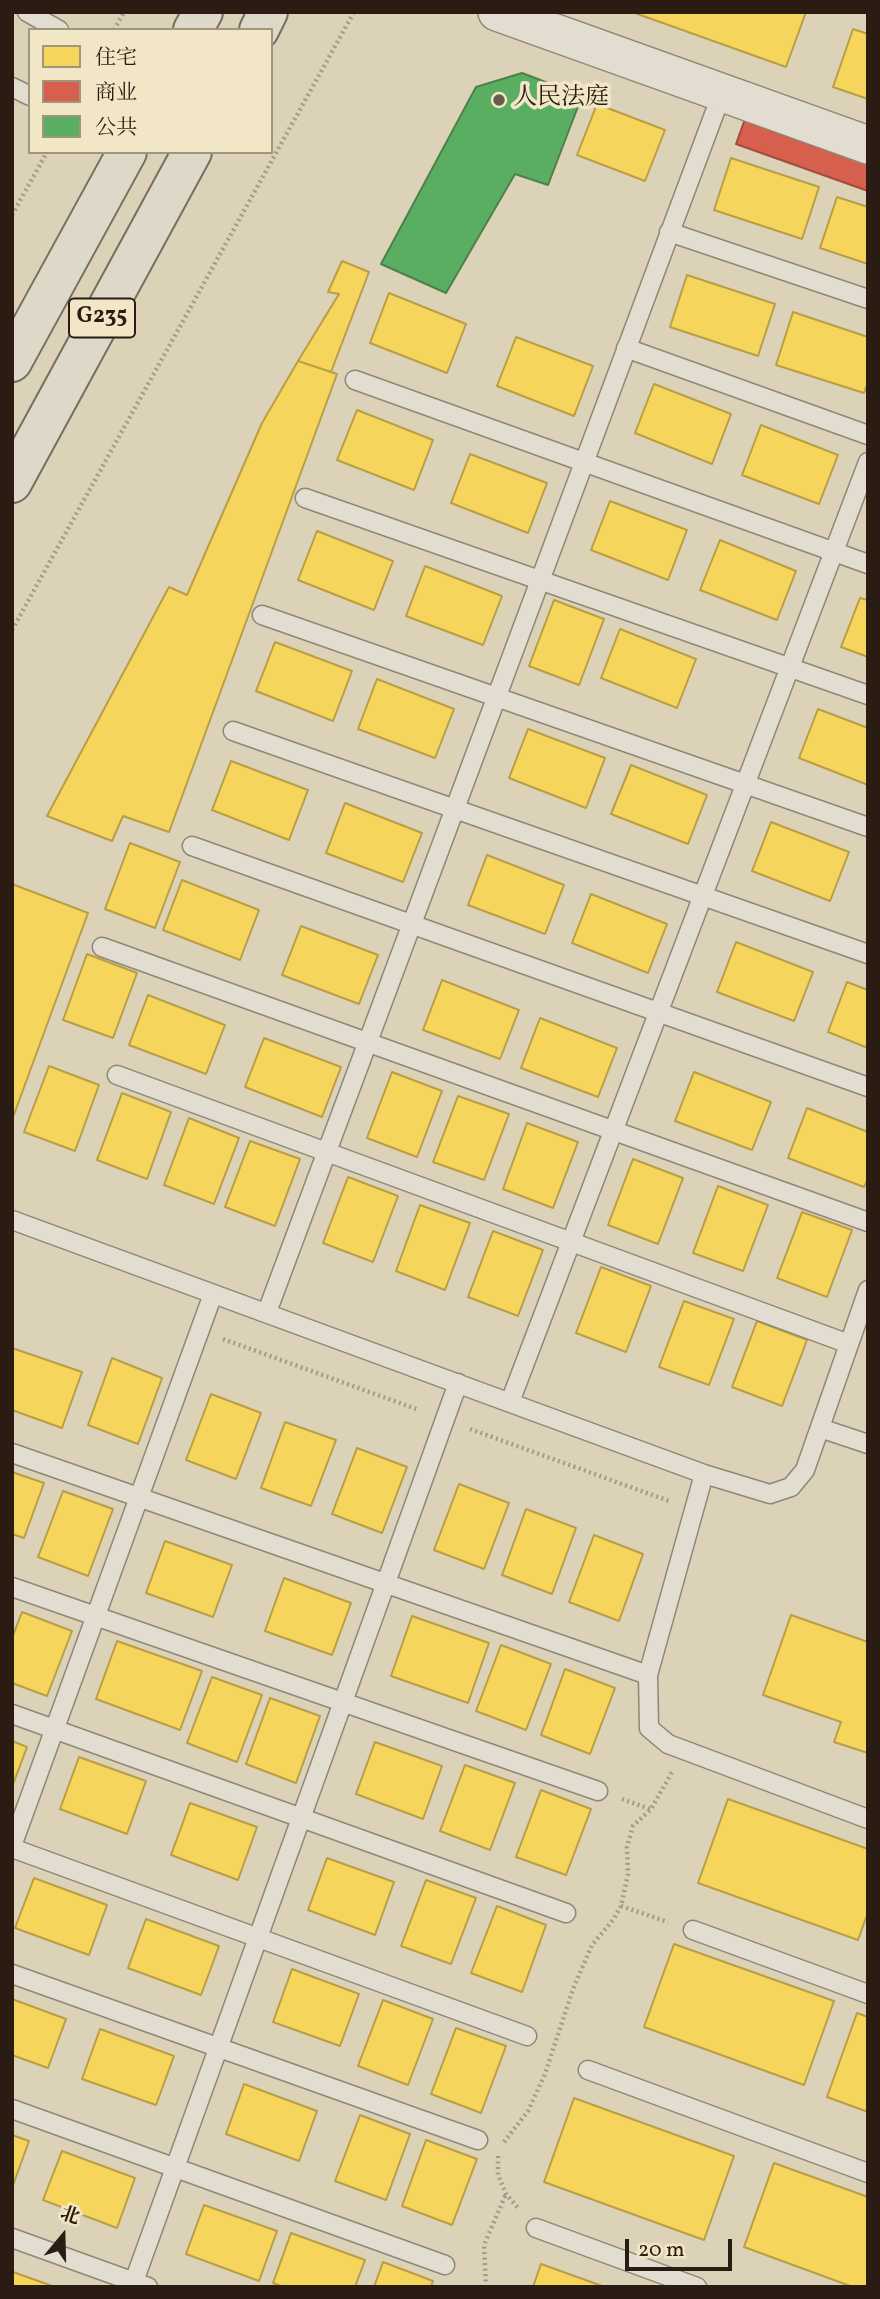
<!DOCTYPE html>
<meta charset="utf-8">
<style>
body{margin:0}
#map{position:relative;width:880px;height:2299px;overflow:hidden;background:#dbd2b7;font-family:Vollkorn,"Noto Serif SC",serif}
canvas{display:block}
.frame{position:absolute;inset:0;border:14px solid #2a1c13;pointer-events:none}
.legend{position:absolute;left:28px;top:28px;width:245px;height:126px;box-sizing:border-box;background:#f1e6c6;border:2px solid #a1957e;margin:0;padding:9px 12px;list-style:none;font-size:21px;color:#2a1c13}
.legend li{display:flex;align-items:center;gap:14px;height:35px}
.legend b{width:35px;border:2px solid #a1957e}
.north{position:absolute;left:28px;top:2201px;width:70px;height:70px;-webkit-text-stroke:5px #f1e6c6;paint-order:stroke;rotate:19deg;font-size:19px;font-weight:700;line-height:28px;text-align:center;color:#2a1c13}
.north::after{content:'';display:block;margin:auto;width:24px;height:32px;background:#2a1c13;clip-path:polygon(50% 0,100% 100%,50% 72%,0 100%)}
.scale{position:absolute;left:625px;top:2239px;width:107px;height:32px;box-sizing:border-box;border:4px solid #2a1c13;border-top:0;padding-left:9px;font-size:21px;line-height:24px;white-space:nowrap;color:#2a1c13;-webkit-text-stroke:5px #f1e6c6;paint-order:stroke}
</style>
<div id="map">
<canvas width="880" height="2299"></canvas>
<div class="frame"></div>
<ul class="legend">
<li><b style="height:19px;background:#f6d55c"></b>住宅</li>
<li><b style="height:19px;background:#d6604d"></b>商业</li>
<li><b style="height:19px;background:#5aae61"></b>公共</li>
</ul>
<div class="north">北</div>
<div class="scale">20 m</div>
</div>
<script>
const context = document.querySelector('canvas').getContext('2d');
context.lineJoin = 'round';
function fill(path, color) { context.fillStyle = color; context.fill(path, 'evenodd'); }
const toPath = rows => new Path2D(rows.map(r => 'M' + r).join(''));
function stroke(path, color, width, dash) { context.strokeStyle = color; context.lineWidth = width; context.lineCap = dash ? 'butt' : 'round'; context.setLineDash(dash || []); context.stroke(path); }
function drawText(font, color, halo, rows, align = 'center') {
  context.font = font + ' Vollkorn,"Noto Serif SC",serif'; context.lineWidth = 7; context.setLineDash([]); context.textBaseline = 'middle'; context.strokeStyle = halo; context.fillStyle = color; for (const [text, x, y, turn = 0] of rows) {
    context.save(); context.translate(x, y); context.rotate((+turn || 0) * Math.PI / 180); context.textAlign = isNaN(turn) ? turn : align; if (halo) context.strokeText(text, 0, 0); context.fillText(text, 0, 0); context.restore();
  }
}
const homes = toPath([
 [632,12,806,12,786,67,632,12],
 [853,29,868,34,868,99,833,87,853,29],
 [597,104,665,130,645,181,577,155,597,104],
 [731,158,819,187,802,239,714,210,731,158],
 [837,197,868,207,868,264,820,248,837,197],
 [342,261,369,272,331,372,298,361,339,294,328,292,342,261],
 [687,275,775,304,758,356,670,327,687,275],
 [389,293,466,324,447,373,370,343,389,293],
 [793,312,868,337,868,382,864,393,776,365,793,312],
 [516,337,593,366,574,416,497,386,516,337],
 [298,361,337,374,169,832,123,816,112,841,47,816,169,587,187,595,262,423,298,361],
 [654,384,731,414,712,464,635,433,654,384],
 [357,410,433,440,414,490,337,460,357,410],
 [761,425,838,455,819,504,742,475,761,425],
 [470,454,547,483,528,533,451,503,470,454],
 [610,501,687,530,668,580,591,550,610,501],
 [317,531,393,561,374,610,298,580,317,531],
 [720,540,796,571,777,620,700,590,720,540],
 [425,566,502,596,483,645,406,616,425,566],
 [860,598,868,600,868,657,841,647,860,598],
 [554,600,604,619,579,685,529,666,554,600],
 [620,629,696,659,677,708,601,678,620,629],
 [275,642,352,671,333,721,256,691,275,642],
 [377,679,454,709,435,758,358,729,377,679],
 [818,709,868,728,868,785,799,758,818,709],
 [528,729,605,758,586,808,509,778,528,729],
 [231,761,308,790,289,840,212,810,231,761],
 [631,765,707,795,688,844,611,814,631,765],
 [345,803,422,833,403,882,326,853,345,803],
 [771,822,849,852,830,901,752,871,771,822],
 [130,843,180,862,155,928,105,909,130,843],
 [487,855,564,885,545,934,468,905,487,855],
 [182,880,259,910,240,960,163,930,182,880],
 [12,884,88,913,12,1120,12,884],
 [591,894,667,924,648,973,572,943,591,894],
 [301,926,378,955,359,1004,282,975,301,926],
 [736,942,813,972,794,1021,717,992,736,942],
 [87,954,137,973,113,1038,63,1020,87,954],
 [442,980,519,1010,500,1059,423,1030,442,980],
 [847,982,868,990,868,1048,828,1032,847,982],
 [148,995,225,1025,206,1074,129,1045,148,995],
 [540,1018,617,1048,598,1097,521,1068,540,1018],
 [264,1038,341,1067,322,1117,245,1087,264,1038],
 [49,1066,99,1085,75,1151,24,1132,49,1066],
 [392,1072,442,1091,417,1157,367,1138,392,1072],
 [694,1072,771,1102,752,1150,675,1121,694,1072],
 [122,1093,171,1112,147,1179,97,1160,122,1093],
 [458,1096,509,1114,484,1180,433,1162,458,1096],
 [807,1108,868,1132,868,1179,864,1187,788,1158,807,1108],
 [189,1118,239,1138,214,1204,164,1185,189,1118],
 [527,1123,578,1142,553,1208,503,1189,527,1123],
 [250,1141,300,1159,275,1226,225,1207,250,1141],
 [633,1159,683,1178,658,1244,608,1225,633,1159],
 [348,1177,398,1196,373,1262,323,1243,348,1177],
 [718,1186,768,1205,743,1271,693,1253,718,1186],
 [420,1205,470,1223,445,1290,396,1271,420,1205],
 [802,1212,852,1230,827,1297,777,1278,802,1212],
 [493,1231,543,1250,518,1316,468,1297,493,1231],
 [601,1267,651,1286,626,1352,576,1333,601,1267],
 [684,1301,734,1319,709,1385,659,1367,684,1301],
 [757,1321,807,1340,782,1406,732,1387,757,1321],
 [12,1348,82,1372,62,1428,12,1410,12,1348],
 [112,1358,162,1378,138,1444,88,1425,112,1358],
 [211,1394,261,1413,236,1479,186,1460,211,1394],
 [285,1422,336,1440,311,1506,261,1488,285,1422],
 [357,1448,407,1467,382,1533,332,1514,357,1448],
 [12,1472,44,1483,24,1538,12,1534,12,1472],
 [459,1484,509,1503,484,1569,434,1550,459,1484],
 [63,1491,113,1509,88,1576,38,1557,63,1491],
 [526,1509,576,1528,552,1594,502,1575,526,1509],
 [594,1535,643,1554,619,1621,569,1602,594,1535],
 [165,1541,232,1565,213,1617,146,1593,165,1541],
 [284,1578,351,1603,332,1655,265,1631,284,1578],
 [22,1612,72,1631,47,1696,12,1683,12,1638,22,1612],
 [791,1615,868,1642,868,1753,834,1742,841,1722,763,1695,791,1615],
 [412,1616,489,1643,468,1703,391,1676,412,1616],
 [117,1641,202,1671,180,1730,96,1699,117,1641],
 [501,1645,551,1664,526,1730,476,1711,501,1645],
 [565,1669,615,1688,590,1754,541,1735,565,1669],
 [212,1677,262,1695,237,1762,187,1743,212,1677],
 [270,1698,320,1716,296,1783,246,1764,270,1698],
 [12,1741,27,1747,12,1787,12,1741],
 [375,1742,442,1766,423,1819,356,1794,375,1742],
 [79,1757,146,1781,127,1834,60,1809,79,1757],
 [465,1765,515,1783,490,1850,440,1831,465,1765],
 [541,1790,591,1809,566,1875,516,1857,541,1790],
 [728,1799,868,1849,868,1912,858,1940,698,1883,728,1799],
 [190,1803,257,1827,238,1880,171,1855,190,1803],
 [327,1858,394,1882,375,1935,308,1910,327,1858],
 [34,1878,107,1905,89,1955,15,1928,34,1878],
 [426,1880,476,1898,451,1964,401,1946,426,1880],
 [497,1906,546,1925,522,1992,471,1973,497,1906],
 [146,1919,219,1946,201,1995,128,1968,146,1919],
 [674,1944,834,2001,804,2085,644,2027,674,1944],
 [292,1969,359,1994,340,2046,273,2022,292,1969],
 [12,1999,66,2019,48,2068,12,2055,12,1999],
 [383,2000,433,2019,408,2085,358,2066,383,2000],
 [857,2013,868,2017,868,2112,827,2097,857,2013],
 [456,2028,506,2046,481,2113,431,2094,456,2028],
 [100,2029,174,2056,156,2105,82,2079,100,2029],
 [244,2084,317,2111,299,2161,226,2134,244,2084],
 [574,2098,734,2156,704,2240,544,2182,574,2098],
 [360,2115,410,2134,386,2200,335,2181,360,2115],
 [12,2135,29,2141,12,2188,12,2135],
 [426,2140,477,2159,452,2225,402,2206,426,2140],
 [62,2151,135,2178,117,2228,43,2200,62,2151],
 [774,2163,868,2197,868,2287,853,2287,744,2247,774,2163],
 [204,2205,277,2231,259,2281,186,2254,204,2205],
 [291,2233,365,2260,355,2287,284,2287,273,2283,291,2233],
 [383,2262,433,2281,431,2287,374,2287,383,2262],
 [541,2264,605,2287,533,2287,541,2264],
 [13,2272,55,2287,12,2287,13,2272]
]);
fill(homes, '#f6d55c');
stroke(homes, '#b99e46', 2);
const shops = toPath([
 [745,119,868,163,868,191,736,144,745,119]
]);
fill(shops, '#d6604d');
stroke(shops, '#a24c3c', 2);
const public = toPath([
 [522,73,582,96,548,185,515,174,446,293,381,264,476,87,522,73]
]);
fill(public, '#5aae61');
stroke(public, '#4c824a', 2);
const service = toPath([
 [27,12,59,30],
 [12,87,30,96],
 [669,232,868,299],
 [626,348,868,435],
 [355,380,868,564],
 [305,498,868,695],
 [262,615,868,827],
 [233,731,868,954],
 [192,846,868,1087],
 [102,947,868,1222],
 [117,1075,849,1344],
 [12,1220,704,1474,770,1494,791,1487,805,1470,868,1290],
 [267,1312,722,93],
 [510,1402,868,462],
 [820,1428,868,1444],
 [12,1453,648,1675],
 [704,1474,648,1675,649,1728,668,1744,868,1819],
 [12,1587,598,1791],
 [12,1714,566,1913],
 [12,1846,213,1294],
 [12,1848,527,2036],
 [693,1930,868,1994],
 [12,1974,478,2140],
 [588,2070,868,2173],
 [12,2109,445,2265],
 [536,2228,697,2287],
 [12,2238,148,2287],
 [132,2287,458,1383]
]);
const minor = toPath([
 [497,12,868,145]
]);
const trunk = toPath([
 [193,30,203,12],
 [259,30,268,12],
 [12,362,127,152],
 [12,483,192,152]
]);
stroke(service, '#8e8777', 21);
stroke(minor, '#8e8777', 40);
stroke(trunk, '#766f61', 42);
stroke(toPath([
 [114,30,124,12],
 [12,215,47,152],
 [12,630,354,12],
 [223,1339,419,1410],
 [470,1429,669,1501],
 [622,1799,650,1809],
 [621,1906,668,1922],
 [504,2142,528,2111,545,2074,573,1989,592,1945,613,1920,621,1906,628,1874,627,1847,633,1826,651,1809,672,1772],
 [498,2156,498,2175,506,2194,518,2208],
 [486,2287,484,2245,506,2194]
]), '#a09b90', 4.5, [2, 3.5]);
stroke(service, '#e2ddd0', 18);
stroke(minor, '#e2ddd0', 37);
stroke(trunk, '#ddd8c8', 38);
for (const [x, y, r, color] of [
 [499,100,7,"#685c4c"]
]) { const dot = new Path2D(); dot.arc(x, y, r, 0, 2 * Math.PI); context.fillStyle = color; context.fill(dot); stroke(dot, '#f1e6c6', 2.5); }
for (const [x, y, w] of [
 [102,318,66]
]) { const box = new Path2D(); box.roundRect(x - w / 2, y - 19.5, w, 39, 5); context.fillStyle = '#f1e6c6'; context.fill(box); stroke(box, '#2a1c13', 2); }
drawText('bold 23px', '#2a1c13', null, [
 ["G235",102,318]
]);
drawText('24px', '#2a1c13', '#f1e6c6', [
 ["人民法庭",513,100]
], 'left');
</script>
